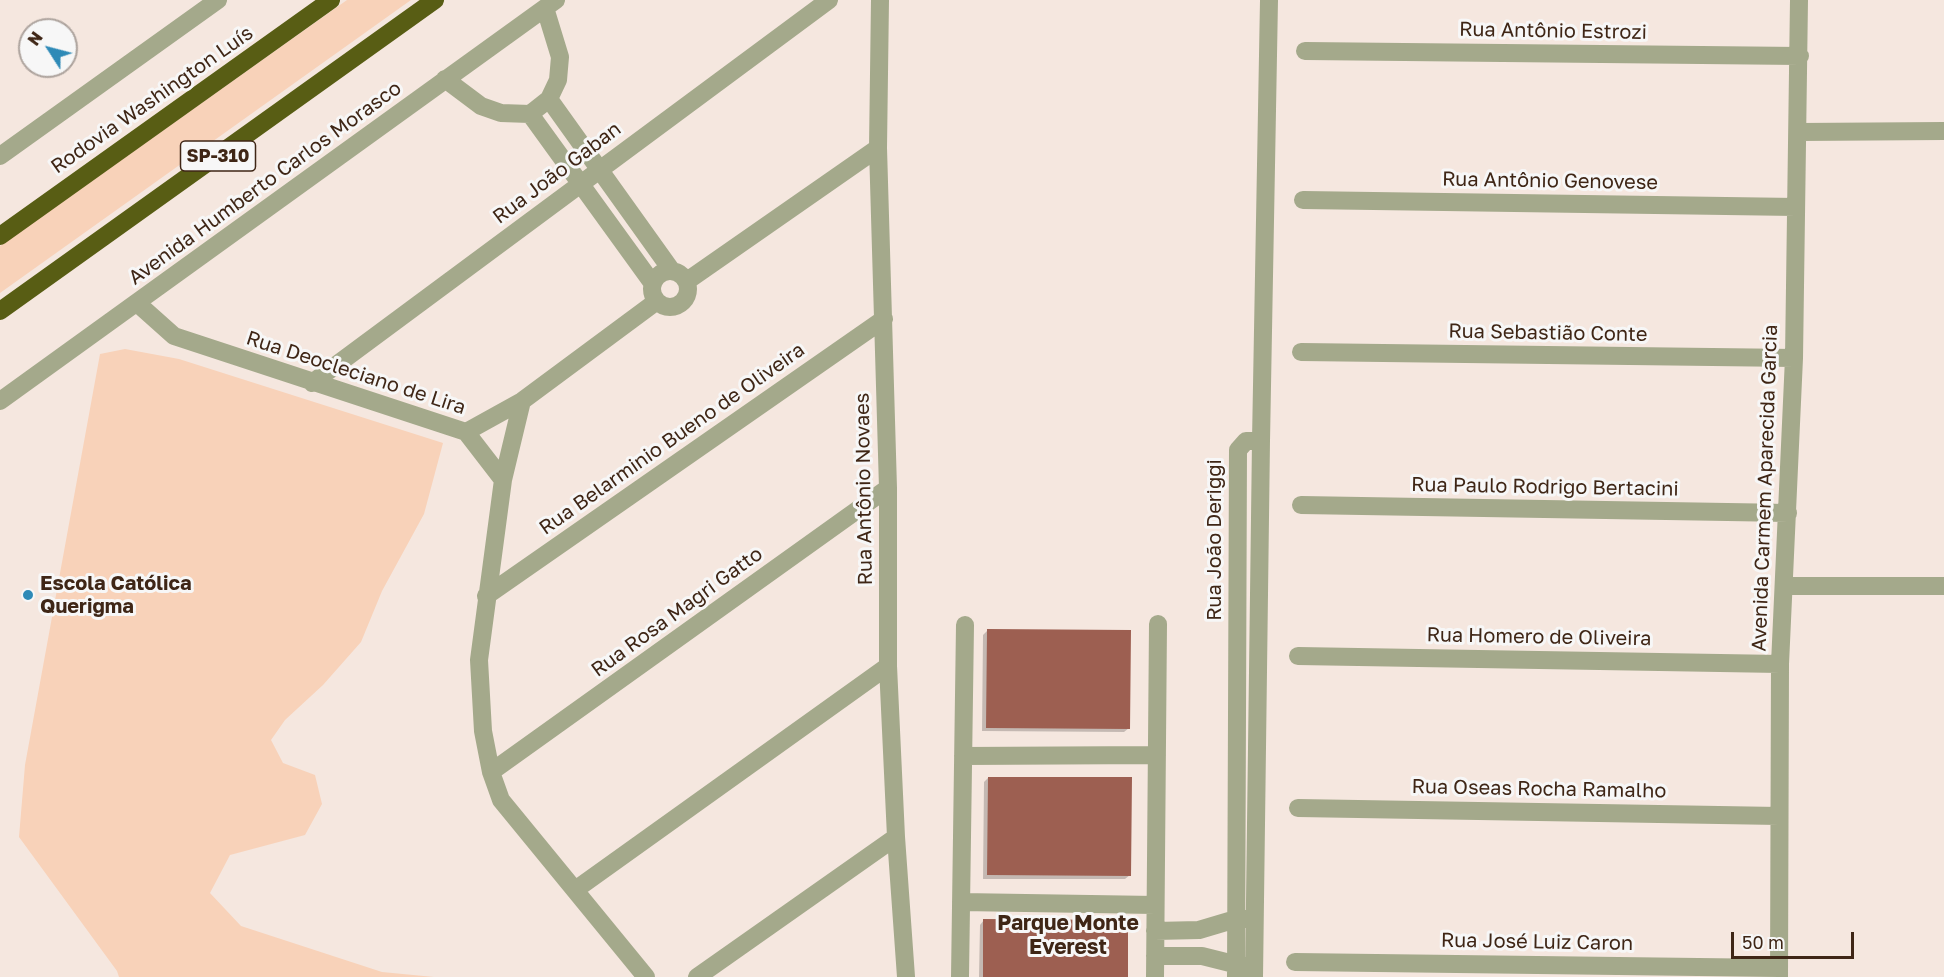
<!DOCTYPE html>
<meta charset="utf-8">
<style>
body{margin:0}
#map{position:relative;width:1944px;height:977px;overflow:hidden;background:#f5e7df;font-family:"Golos Text",sans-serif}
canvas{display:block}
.north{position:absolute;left:18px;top:18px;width:60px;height:60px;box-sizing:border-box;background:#f7f7f7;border:2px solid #ada39d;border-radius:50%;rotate:306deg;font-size:16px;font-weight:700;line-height:24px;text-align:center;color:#3f2616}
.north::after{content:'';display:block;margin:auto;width:21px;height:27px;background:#2e8ab7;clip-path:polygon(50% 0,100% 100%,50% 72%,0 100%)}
.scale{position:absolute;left:1731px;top:932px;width:123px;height:27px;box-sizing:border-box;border:3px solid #3f2616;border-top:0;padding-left:8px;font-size:18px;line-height:21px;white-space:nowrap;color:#3f2616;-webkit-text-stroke:4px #f7f7f7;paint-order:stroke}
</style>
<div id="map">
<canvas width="1944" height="977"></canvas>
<div class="north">N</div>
<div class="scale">50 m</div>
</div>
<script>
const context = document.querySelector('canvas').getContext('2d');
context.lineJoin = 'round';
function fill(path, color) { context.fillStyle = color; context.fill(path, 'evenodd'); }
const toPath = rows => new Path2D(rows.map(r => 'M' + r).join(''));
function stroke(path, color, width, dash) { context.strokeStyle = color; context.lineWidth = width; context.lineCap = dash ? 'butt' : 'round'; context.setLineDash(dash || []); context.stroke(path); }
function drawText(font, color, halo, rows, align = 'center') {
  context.font = font + ' "Golos Text",sans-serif'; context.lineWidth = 6; context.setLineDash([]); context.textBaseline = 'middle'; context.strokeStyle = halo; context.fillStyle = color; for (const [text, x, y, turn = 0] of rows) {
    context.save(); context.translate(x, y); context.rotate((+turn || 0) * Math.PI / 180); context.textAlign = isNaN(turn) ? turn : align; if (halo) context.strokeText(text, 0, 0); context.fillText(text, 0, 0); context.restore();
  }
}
fill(toPath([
 [347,0,411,0,0,293,0,246],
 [125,349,179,359,443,443,424,514,382,591,361,642,323,685,285,720,271,740,283,763,315,775,322,804,305,835,230,855,210,893,241,926,382,972,434,977,119,977,117,971,19,837,25,765,100,354]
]), '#f8d2b9');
fill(toPath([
 [987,631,1129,728,1124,732,982,731,983,635],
 [988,778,1130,875,1125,879,983,879,984,782],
 [984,920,1126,977,979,977,980,925]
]), '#0003');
fill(toPath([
 [987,629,1131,630,1130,729,986,728],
 [988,777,1132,777,1131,876,987,875],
 [983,919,1128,920,1128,977,983,977]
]), '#9d5f51');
stroke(toPath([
 [880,0,878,148,888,488,888,666,896,837,906,977],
 [1305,51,1800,56],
 [445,79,481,106,501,113,530,114,549,99,558,80,560,57,545,8],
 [549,99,672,271],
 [530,114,653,284],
 [1799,132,1944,131],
 [0,156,218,0],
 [1303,200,1796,207],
 '652 289a18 18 0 1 1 36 0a18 18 0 1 1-36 0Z',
 [687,281,878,148],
 [137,303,174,336,466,432,503,480],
 [1301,352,1794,358],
 [312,383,829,0],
 [0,401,556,0],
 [522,401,503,480,479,660,483,731,491,772,501,800,646,977],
 [466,432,522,401,657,301],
 [1261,441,1269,0],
 [1301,505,1788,513],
 [1785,586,1944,586],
 [486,596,884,319],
 [1298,656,1780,664],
 [963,756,1157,755],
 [491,772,888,488],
 [1298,808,1779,816],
 [575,890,888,666],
 [961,902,1155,905],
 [1155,931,1199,930,1236,919,1247,919],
 [1155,956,1202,956,1246,967],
 [1295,962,1779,968],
 [697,977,896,837],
 [960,977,965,625],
 [1155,977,1158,624],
 [1236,977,1238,450,1246,441,1261,441,1254,977],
 [1779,977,1780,664,1794,358,1799,0]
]), '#a4a98b', 18);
stroke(toPath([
 [0,236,331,0],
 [0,311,435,0]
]), '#585d14', 18);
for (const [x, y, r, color] of [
 [28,595,6,"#2e8ab7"]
]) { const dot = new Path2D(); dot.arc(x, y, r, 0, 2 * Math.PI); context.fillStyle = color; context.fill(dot); stroke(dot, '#f7f7f7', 2); }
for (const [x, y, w] of [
 [218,156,75]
]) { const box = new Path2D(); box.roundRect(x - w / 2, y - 15, w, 30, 4.5); context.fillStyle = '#f7f7f7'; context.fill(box); stroke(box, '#3f2616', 1.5); }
drawText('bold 18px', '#3f2616', null, [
 ["SP-310",218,156]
]);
drawText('20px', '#3f2616', '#f7f7f7', [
 ["Rua Antônio Estrozi",1553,31,1],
 ["Rodovia Washington Luís",152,100,-35],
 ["Rua João Gaban",557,173,-37],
 ["Rua Antônio Genovese",1550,181,1],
 ["Avenida Humberto Carlos Morasco",265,183,-36],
 ["Rua Sebastião Conte",1548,333,1],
 ["Rua Deocleciano de Lira",356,373,18],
 ["Rua Belarminio Bueno de Oliveira",672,439,-35],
 ["Rua Paulo Rodrigo Bertacini",1545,487,1],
 ["Avenida Carmem Aparecida Garcia",1765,488,-88],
 ["Rua Antônio Novaes",864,489,-91],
 ["Rua João Deriggi",1215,540,-90],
 ["Rua Rosa Magri Gatto",677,612,-36],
 ["Rua Homero de Oliveira",1539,637,1],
 ["Rua Oseas Rocha Ramalho",1539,789,1],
 ["Rua José Luiz Caron",1537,942,1]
]);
drawText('bold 20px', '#3f2616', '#f7f7f7', [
 ["Escola Católica",40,584],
 ["Querigma",40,607]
], 'left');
drawText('bold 21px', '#3f2616', '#f7f7f7', [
 ["Parque Monte",1068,923],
 ["Everest",1068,947]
]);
</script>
